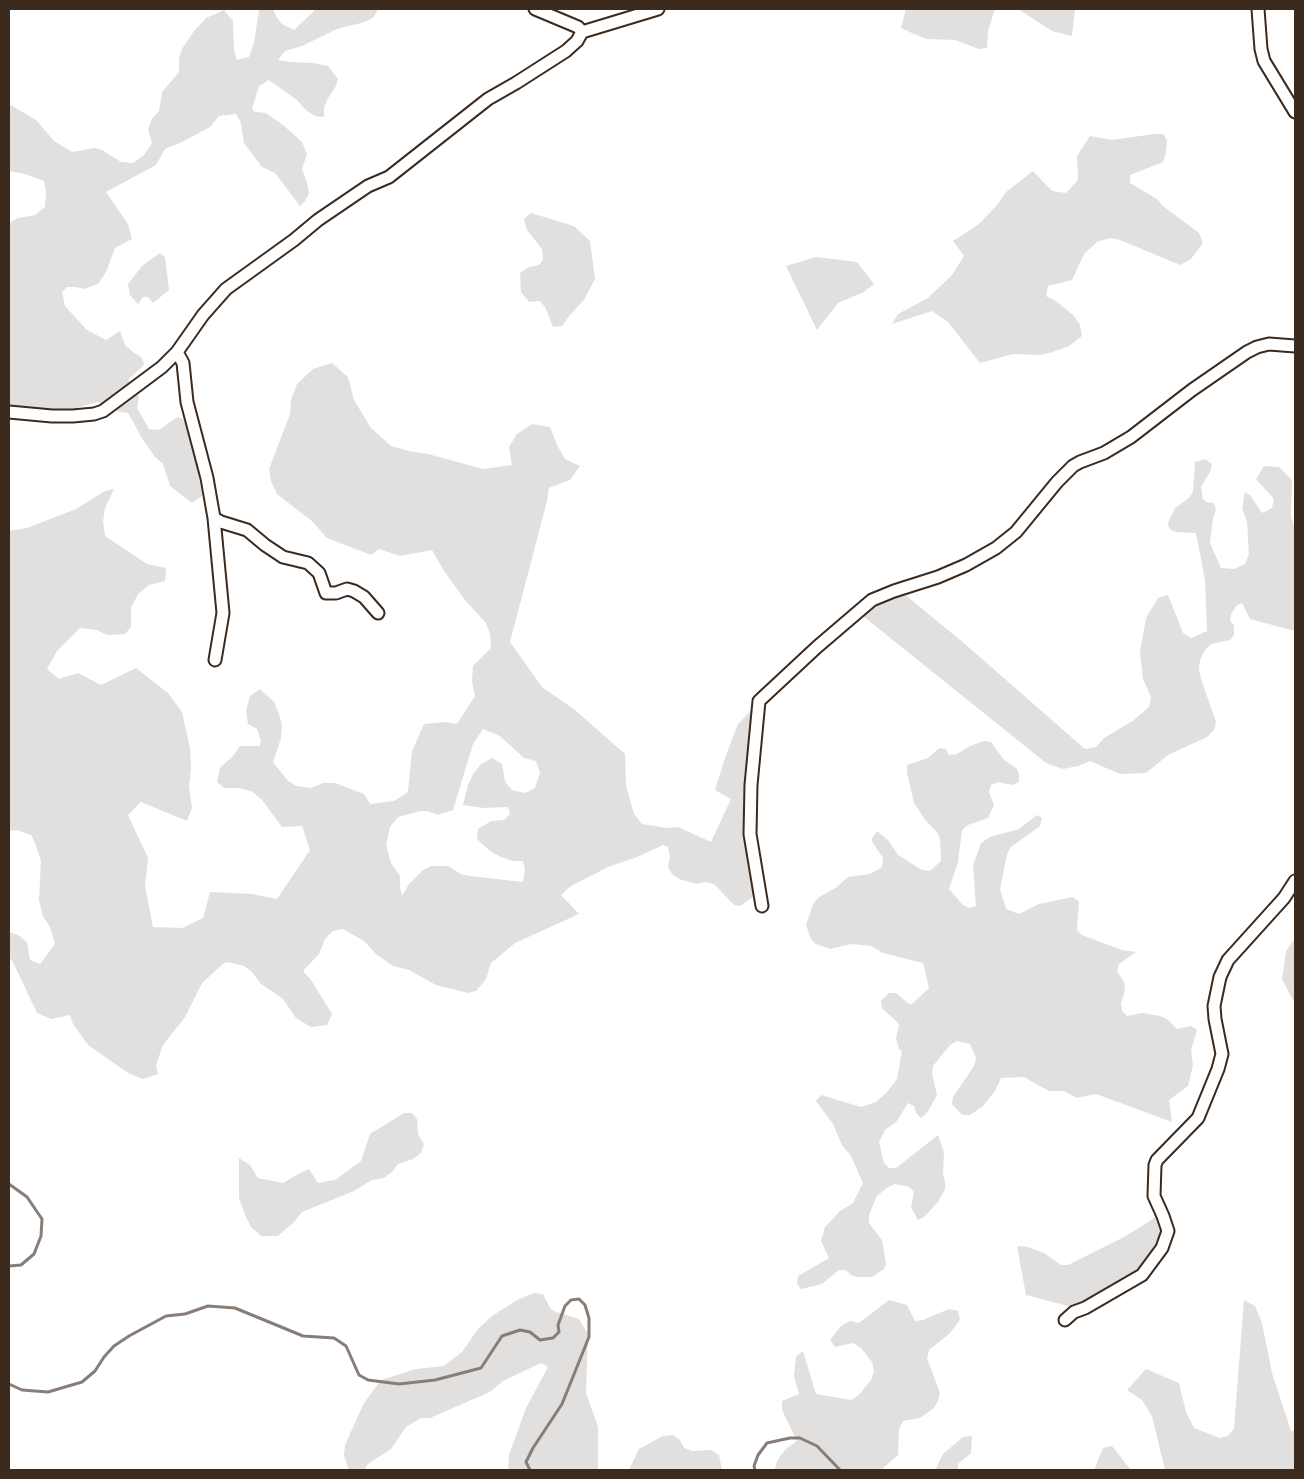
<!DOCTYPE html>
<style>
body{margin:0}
#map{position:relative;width:1304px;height:1479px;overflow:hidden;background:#fff;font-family:Kalam,sans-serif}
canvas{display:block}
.frame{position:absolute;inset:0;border:10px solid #3b2a1e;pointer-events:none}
</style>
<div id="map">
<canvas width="1304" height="1479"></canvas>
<div class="frame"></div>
</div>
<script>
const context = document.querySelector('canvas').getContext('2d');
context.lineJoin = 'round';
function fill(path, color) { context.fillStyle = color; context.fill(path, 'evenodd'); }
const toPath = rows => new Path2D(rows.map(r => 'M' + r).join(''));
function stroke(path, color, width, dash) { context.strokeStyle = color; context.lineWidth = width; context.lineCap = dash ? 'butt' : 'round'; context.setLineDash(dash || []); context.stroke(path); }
fill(toPath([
 [259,9,273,9,276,16,282,24,294,30,314,11,314,9,378,9,374,17,365,22,337,29,302,46,285,51,278,60,291,62,314,63,328,66,338,79,336,86,328,98,324,108,324,117,315,116,306,110,297,100,269,80,259,86,252,109,255,112,266,113,283,125,302,142,307,154,302,169,307,183,309,193,305,201,300,206,275,173,262,167,244,143,241,123,236,114,219,116,210,127,182,142,165,149,156,165,106,192,128,224,132,239,115,248,106,272,98,284,84,289,76,287,67,287,62,292,65,306,87,330,106,340,120,331,125,345,133,352,142,358,144,365,128,380,139,397,137,408,149,429,159,430,177,417,183,419,191,437,201,487,202,496,192,503,170,486,163,464,155,457,141,437,135,425,128,413,120,412,97,402,73,409,41,409,9,406,9,223,18,218,35,215,45,207,46,191,44,181,25,174,9,171,9,104,36,120,54,141,72,152,95,148,102,150,121,162,133,163,144,155,152,143,148,130,152,119,159,111,162,92,179,72,179,58,182,49,194,31,206,18,224,10,233,21,234,50,237,60,249,57,254,43],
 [906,9,995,9,988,31,987,48,979,49,955,40,927,39,914,34,901,28],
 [1018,9,1075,9,1072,36,1052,31],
 [1154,134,1164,134,1167,141,1166,152,1163,162,1130,175,1130,183,1157,199,1163,206,1199,233,1203,243,1191,259,1180,265,1120,240,1110,238,1097,242,1084,254,1072,280,1048,286,1046,296,1056,301,1074,316,1080,325,1082,336,1069,346,1053,352,1040,355,1013,354,980,363,948,322,932,311,892,324,898,314,928,298,952,275,964,256,953,241,979,224,998,204,1006,192,1033,171,1052,191,1066,193,1078,180,1077,156,1090,136,1112,140],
 [531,213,574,226,590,241,595,279,584,300,570,315,562,326,553,327,545,307,540,301,529,302,521,292,520,273,529,267,539,265,543,260,542,249,527,230,524,219],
 [160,253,165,257,169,290,153,303,148,297,143,297,138,304,130,295,128,284,142,266],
 [816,257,857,262,874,284,864,292,838,303,817,330,786,266],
 [332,363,348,377,354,400,371,428,391,446,409,451,428,454,483,469,512,465,509,447,517,434,532,424,550,427,557,445,565,459,580,466,570,480,549,488,547,501,510,642,542,687,575,710,625,754,626,786,634,814,642,824,667,828,678,827,711,842,731,799,715,790,726,755,738,724,754,707,744,815,749,862,756,883,753,897,740,906,734,905,714,884,705,882,697,884,679,879,672,874,668,867,670,857,668,847,663,845,637,857,608,867,571,886,561,895,579,914,515,943,491,963,486,979,476,991,468,993,436,985,409,970,393,966,376,954,364,941,343,929,333,931,325,939,319,954,303,971,311,980,332,1014,327,1025,311,1027,296,1018,283,999,260,983,252,972,244,966,228,962,224,963,202,983,185,1017,163,1045,156,1065,158,1074,143,1079,128,1073,88,1045,73,1024,70,1015,51,1019,37,1013,13,962,9,957,9,932,18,935,27,942,30,960,40,964,55,944,50,927,43,916,39,900,41,861,36,845,31,835,17,830,9,831,9,531,27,528,76,509,105,491,114,489,105,508,103,522,105,536,147,564,166,568,165,581,149,585,138,594,131,608,131,627,125,634,107,635,97,630,80,628,57,651,47,669,59,679,78,673,101,685,136,668,168,693,182,712,190,748,191,769,189,786,192,808,187,821,141,802,128,815,148,858,145,886,153,927,182,928,203,918,210,892,252,894,277,899,310,850,302,826,282,827,262,800,253,792,240,788,224,788,217,782,220,768,233,756,240,746,260,746,261,741,257,729,248,724,246,711,250,696,260,689,274,702,279,714,282,725,281,738,273,762,288,781,297,786,311,788,323,783,335,783,364,794,370,804,394,801,408,792,412,751,424,724,446,722,457,724,475,696,472,681,473,666,491,648,490,634,486,623,465,600,444,571,432,550,400,556,379,549,371,555,327,538,313,522,277,494,271,481,269,469,290,414,291,400,297,384,313,369],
 [483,729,500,736,524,758,536,761,540,773,535,788,525,793,512,790,505,782,502,764,492,758,481,764,473,774,468,785,463,805,484,808,508,807,510,814,504,820,491,821,478,829,477,839,490,851,501,857,513,861,523,861,525,869,523,882,470,876,461,874,448,866,431,866,423,870,409,884,402,896,400,888,400,876,391,863,386,845,390,827,398,817,421,811,427,811,438,815,453,810,473,744],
 [1205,459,1212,464,1210,472,1201,487,1203,499,1206,502,1214,503,1216,510,1213,518,1210,543,1221,568,1234,569,1245,564,1249,554,1247,522,1242,508,1245,492,1250,495,1262,513,1272,508,1274,499,1256,479,1264,466,1279,467,1292,480,1291,517,1295,527,1295,631,1250,619,1242,603,1236,606,1231,615,1230,621,1234,625,1234,635,1230,640,1211,644,1205,650,1200,660,1199,669,1201,679,1216,722,1214,730,1207,737,1168,755,1146,773,1120,774,1090,761,1078,766,1063,769,1046,763,863,616,875,603,903,593,965,644,1085,749,1096,747,1104,738,1134,720,1149,707,1151,697,1143,679,1140,652,1146,618,1158,598,1168,595,1183,633,1191,638,1207,631,1205,580,1196,533,1176,532,1171,530,1168,526,1169,520,1175,508,1189,498,1193,492,1195,462],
 [984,741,991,742,1004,760,1016,768,1019,774,1019,782,1012,785,998,782,991,785,989,792,994,805,988,818,968,825,962,830,958,862,949,889,963,905,969,908,976,906,973,865,981,843,990,837,1019,829,1037,815,1042,818,1040,826,1011,847,1007,854,1000,889,1006,909,1019,914,1039,904,1072,897,1079,901,1077,930,1082,935,1122,950,1136,952,1119,964,1117,971,1124,982,1125,990,1121,1004,1122,1011,1127,1016,1142,1013,1160,1016,1167,1019,1177,1029,1191,1026,1197,1030,1191,1050,1193,1065,1188,1086,1169,1100,1172,1122,1096,1094,1077,1098,1064,1091,1049,1091,1024,1077,1001,1078,995,1091,982,1107,970,1115,962,1115,952,1104,953,1097,974,1066,976,1058,970,1044,957,1041,950,1045,933,1066,932,1074,937,1095,927,1113,921,1118,916,1113,914,1106,908,1103,897,1121,885,1130,879,1142,884,1163,889,1168,896,1168,938,1135,944,1152,943,1174,945,1182,945,1189,938,1202,924,1217,918,1220,911,1207,914,1192,909,1187,895,1184,888,1187,877,1196,869,1215,869,1223,882,1240,886,1263,884,1269,872,1277,857,1277,851,1275,846,1270,839,1270,822,1284,801,1289,797,1284,798,1276,829,1258,821,1241,825,1227,840,1211,853,1203,863,1183,851,1156,842,1145,833,1124,816,1101,821,1095,861,1107,876,1102,887,1092,897,1079,902,1051,899,1049,896,1038,899,1026,898,1023,882,1008,881,1001,889,993,896,993,909,1004,912,1004,929,988,923,963,883,953,871,946,851,944,830,949,816,944,811,939,806,925,813,904,818,898,837,887,848,877,870,874,882,867,883,858,871,840,877,831,888,840,898,855,922,870,930,871,941,861,940,838,937,832,926,821,914,803,907,773,907,765,928,758,939,748,946,749,949,755,957,754,970,746],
 [1295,938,1295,1004,1282,979,1286,951],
 [404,1113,412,1113,417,1119,418,1134,424,1144,421,1153,413,1159,398,1164,392,1172,384,1178,372,1180,354,1191,302,1212,294,1222,278,1236,261,1236,251,1227,246,1217,239,1198,239,1158,250,1165,258,1178,283,1183,298,1174,309,1169,318,1183,335,1180,361,1161,370,1134],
 [1158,1214,1164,1230,1158,1247,1139,1273,1075,1306,1072,1307,1026,1295,1017,1246,1028,1247,1044,1253,1061,1265,1068,1265,1124,1237,1150,1221],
 [534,1293,543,1294,550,1308,556,1312,579,1319,588,1334,586,1393,598,1427,598,1470,508,1470,509,1455,526,1408,548,1367,541,1363,503,1381,490,1392,430,1418,421,1418,406,1427,391,1449,368,1464,364,1470,349,1470,344,1456,345,1445,364,1403,381,1380,416,1369,444,1366,462,1352,478,1329,492,1316,517,1300],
 [889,1300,907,1305,915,1321,923,1320,949,1309,958,1311,960,1320,949,1334,929,1350,927,1358,940,1393,938,1401,934,1408,920,1418,903,1421,899,1429,898,1455,881,1470,775,1470,776,1464,780,1456,786,1449,797,1441,782,1410,782,1401,799,1394,794,1376,796,1357,803,1351,816,1394,851,1400,859,1395,871,1380,874,1371,872,1362,861,1348,853,1343,835,1347,830,1340,841,1326,850,1321,859,1323],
 [1244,1300,1255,1306,1262,1323,1272,1373,1291,1431,1295,1430,1295,1470,1165,1470,1152,1416,1142,1400,1127,1390,1146,1369,1179,1383,1186,1412,1194,1428,1220,1438,1228,1436,1234,1428],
 [673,1435,680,1440,684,1448,693,1451,711,1450,719,1455,722,1470,629,1470,639,1449,663,1436],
 [972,1436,971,1453,958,1464,958,1470,935,1470,943,1454,963,1437],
 [1112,1446,1131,1470,1094,1470,1103,1448]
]), '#e2e0de');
stroke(toPath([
 [9,1184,27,1197,42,1219,41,1236,34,1254,21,1265,9,1266],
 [9,1384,22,1390,48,1392,82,1382,95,1371,104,1357,114,1346,129,1336,166,1316,185,1314,208,1306,235,1308,303,1336,334,1338,346,1346,359,1375,368,1380,399,1384,435,1380,481,1368,502,1336,520,1330,530,1332,540,1340,553,1338,559,1332,558,1325,565,1306,571,1300,579,1299,585,1305,589,1318,589,1337,562,1404,533,1448,526,1462,530,1470],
 [755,1470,754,1466,758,1455,767,1443,790,1438,800,1438,817,1446,840,1470]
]), '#887e77', 3);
const street = toPath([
 [535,9,578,27,582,32],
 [1258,9,1261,49,1264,61,1295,112],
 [177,352,183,363,187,402,207,478,214,518,223,613,215,660],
 [9,412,52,416,73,416,94,414,103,411,162,367,177,352,203,315,226,289,294,240,318,220,368,186,389,177,488,99,516,83,566,51,577,41,582,32,658,9],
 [214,518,221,522,247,530,265,545,283,557,308,563,319,573,326,593,336,593,347,589,354,591,364,597,378,613],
 [762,906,750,834,751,785,759,701,817,647,872,600,894,591,938,577,966,565,996,548,1016,532,1057,482,1073,466,1080,462,1104,453,1131,437,1192,390,1247,352,1257,347,1269,344,1295,346],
 [1065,1320,1074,1312,1085,1308,1142,1275,1162,1248,1168,1231,1163,1216,1154,1196,1155,1165,1157,1160,1198,1118,1218,1069,1222,1054,1215,1019,1214,1006,1220,977,1228,960,1284,898,1295,881]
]);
stroke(street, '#3b2a1e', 15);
stroke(street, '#fff', 11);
</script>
